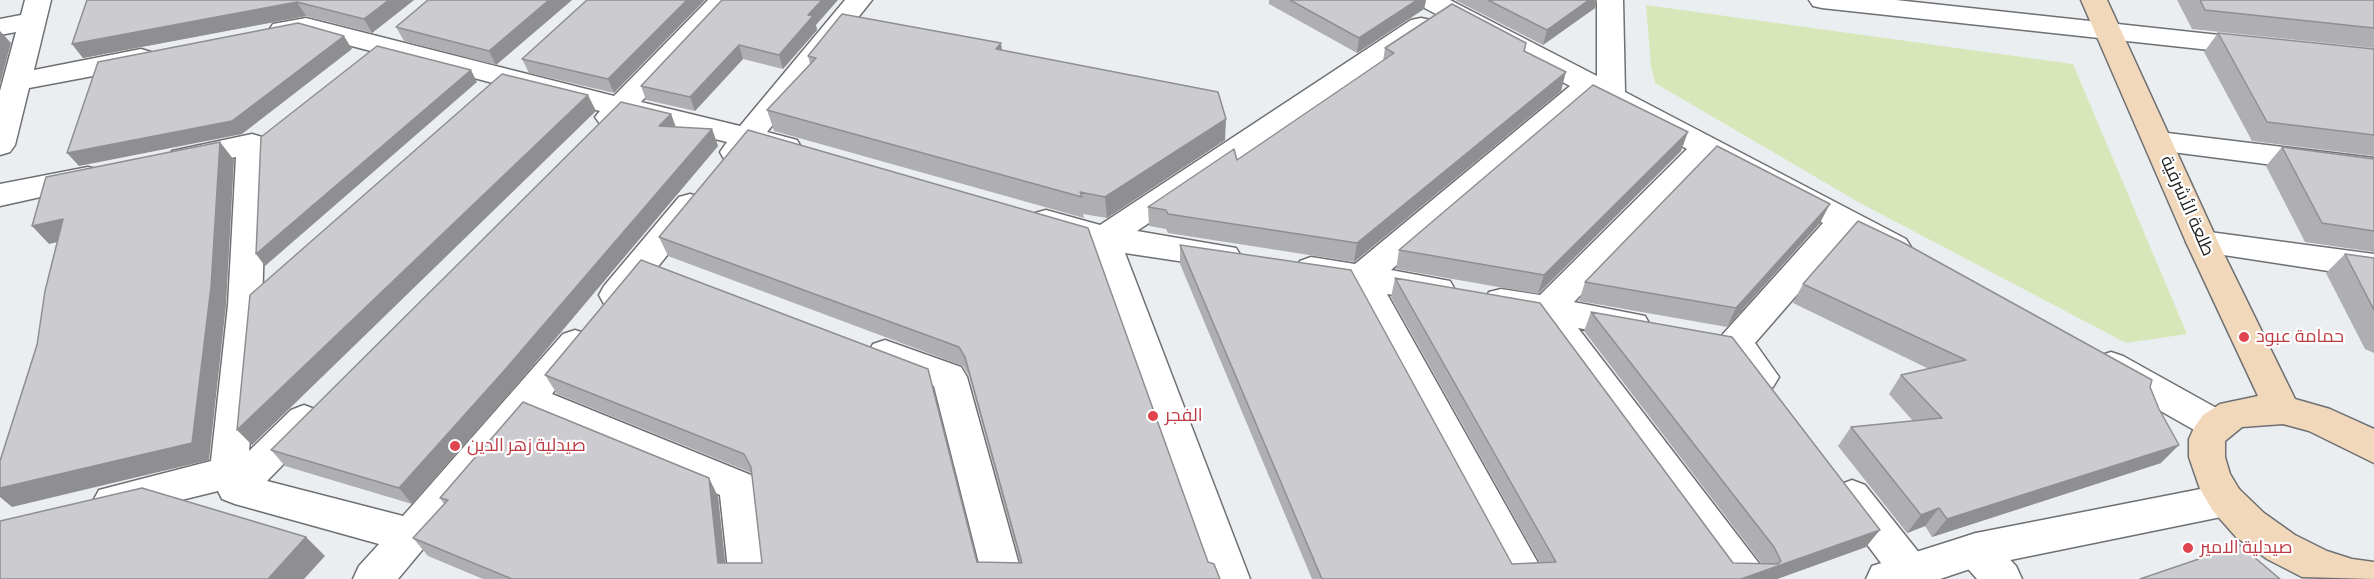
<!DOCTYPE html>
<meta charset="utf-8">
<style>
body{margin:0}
canvas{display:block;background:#ebeef1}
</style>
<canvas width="2374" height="579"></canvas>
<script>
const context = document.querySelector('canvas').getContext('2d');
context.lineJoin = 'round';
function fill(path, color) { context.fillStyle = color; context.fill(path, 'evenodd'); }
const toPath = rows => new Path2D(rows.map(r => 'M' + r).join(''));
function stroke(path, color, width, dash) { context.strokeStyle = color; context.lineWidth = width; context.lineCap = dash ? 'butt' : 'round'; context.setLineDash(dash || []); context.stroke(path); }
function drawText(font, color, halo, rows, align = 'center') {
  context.font = font + ' Manrope,Cairo,sans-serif'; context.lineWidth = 4.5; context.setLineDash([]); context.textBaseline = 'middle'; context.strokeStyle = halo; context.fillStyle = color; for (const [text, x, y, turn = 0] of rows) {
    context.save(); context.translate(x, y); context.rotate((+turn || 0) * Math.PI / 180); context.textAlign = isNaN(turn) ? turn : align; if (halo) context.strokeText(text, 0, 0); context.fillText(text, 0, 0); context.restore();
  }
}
fill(toPath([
 [1646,5,2073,64,2187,334,2126,343,1860,203,1655,83,1651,66]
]), '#d8e7ba');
const minor = toPath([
 [25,0,51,0,34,70,141,49,151,52,155,58,151,64,141,67,29,88,15,145,10,152,0,155,0,91,16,32,0,35,0,19,21,15,25,0],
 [708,0,736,0,641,102,740,126,845,0,872,0,767,132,797,140,801,147,797,154,786,157,754,149,746,159,735,162,724,159,720,152,727,142,626,117,620,124,610,126,600,124,595,117,600,111,306,34,283,38,273,36,269,30,273,24,306,18,614,96,708,0],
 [1417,0,1450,0,1597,76,1597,0,1623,0,1625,92,1906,239,1911,247,1906,255,1895,259,1848,236,1755,343,1779,377,1773,387,1761,391,1749,387,1718,343,1723,334,1823,223,1710,161,1574,302,1645,316,1650,325,1645,334,1633,338,1578,328,1761,566,1767,579,1724,579,1535,320,1489,310,1484,301,1489,292,1501,289,1540,295,1687,149,1591,98,1391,270,1450,281,1455,290,1450,299,1438,302,1387,294,1547,579,1506,579,1350,288,1300,277,1295,269,1300,261,1311,257,1355,264,1570,86,1421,6,1417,0],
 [1809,0,1896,0,2256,39,2266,41,2270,47,2266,53,2256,55,1822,8,1813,6,1809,0],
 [1421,18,1431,20,1434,26,1431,32,1137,231,1236,248,1241,256,1236,264,1225,268,1125,253,1250,579,1210,579,1091,245,1035,229,1030,221,1035,213,1046,210,1100,225,1411,20,1421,18],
 [2159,132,2374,158,2374,178,2149,149,2144,142,2149,135,2159,132],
 [252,134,262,137,267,144,262,305,249,451,291,410,304,405,317,410,322,420,317,430,267,481,403,516,563,334,575,330,587,334,592,343,552,394,751,475,757,486,769,579,729,579,720,495,533,417,398,579,353,579,359,566,379,544,235,504,222,499,218,491,112,517,99,512,93,501,99,490,211,461,228,305,236,157,183,168,172,165,168,158,172,151,252,134],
 [88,167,99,170,103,177,99,184,0,206,0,184,88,167],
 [690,194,701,197,706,205,701,213,628,304,616,307,604,304,599,295,604,286,679,197,690,194],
 [2202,231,2374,254,2374,278,2191,250,2186,242,2191,234,2202,231],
 [885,340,961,367,967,377,1023,579,983,579,934,386,873,362,868,353,873,344,885,340],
 [2111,352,2123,356,2229,415,2234,425,2229,435,2216,440,2203,435,2099,376,2094,366,2099,356,2111,352],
 [1852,480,1865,485,1924,559,1930,571,1926,579,1893,579,1839,507,1833,496,1839,485,1852,480],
 [1976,533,1990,538,2016,566,2022,579,1977,579,1962,562,1956,550,1962,538,1976,533]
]);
const tertiary = toPath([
 [2226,484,2239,489,2245,500,2239,511,2226,516,1976,567,1940,579,1866,579,1872,566,1976,533,2226,484]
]);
const secondary = toPath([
 [2081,0,2107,0,2218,242,2295,399,2330,409,2374,429,2374,463,2309,431,2283,424,2242,427,2225,441,2225,457,2230,474,2239,489,2264,513,2295,535,2327,551,2352,559,2374,562,2374,579,2302,577,2267,559,2236,537,2213,511,2200,489,2189,457,2189,439,2194,428,2203,415,2220,404,2258,396,2186,242,2081,0]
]);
stroke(minor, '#6e7073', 3);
stroke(tertiary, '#6e7073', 3);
stroke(secondary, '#6e7073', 3);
fill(minor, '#fff');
fill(tertiary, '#fff');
fill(secondary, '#f1d8bb');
fill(toPath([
 [87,0,414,0,372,33,306,16,83,58,72,44],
 [572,0,496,65,404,41,396,27],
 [587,0,614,93,529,73,522,59],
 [722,0,816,25,817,30,783,69,743,59,695,111,646,100,641,86],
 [1269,0,1426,0,1424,9,1357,53,1269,4],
 [1455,0,1597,0,1595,8,1543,45],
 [2177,0,2374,0,2374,48,2192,29],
 [2218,33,2374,49,2374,156,2252,141,2204,52],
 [1001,43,1002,50,1225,140,1107,218,1083,214,1084,218,774,131,767,110,810,64,808,56],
 [1526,43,1524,51,1561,91,1354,262,1168,233,1166,229,1149,226,1148,207,1237,160,1383,61,1385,48],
 [671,114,676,127,712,129,718,146,513,389,412,504,285,466,271,450],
 [748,130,1208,562,1220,579,483,579,428,556,413,538,444,504,440,498,709,478,718,497,725,563,762,563,752,473,557,394,545,375,641,260,977,562,1020,563,969,376,963,366,668,256,659,237],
 [2282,147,2374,159,2374,252,2305,242,2266,166],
 [1681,151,1538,294,1396,269,1399,250],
 [1820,223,1727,327,1579,301,1585,282],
 [1180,245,1512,564,1540,563,1391,297,1395,278,1733,563,1762,564,1584,331,1591,312,1866,547,1777,579,1312,579,1180,264],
 [2345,254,2374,258,2374,353,2365,349,2326,273],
 [1803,284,2150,387,2161,463,1932,537,1925,526,1907,533,1838,446,1851,427,1913,421,1889,394,1901,375,1929,369,1793,303]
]), '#afafb3');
fill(toPath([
 [389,0,414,0,372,33,364,19],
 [549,0,572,0,496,65,489,51],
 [687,0,705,0,614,93,608,79],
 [822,0,838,0,816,25,817,30,783,69,779,55,808,15],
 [1417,0,1426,0,1424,9,1357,53,1359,38],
 [1589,0,1597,0,1595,8,1543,45,1547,30],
 [297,2,306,16,83,58,72,44],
 [0,31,11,43,0,84],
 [344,36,352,49,242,134,79,166,67,153],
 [1001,43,1003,64,996,49],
 [739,45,743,59,695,111,690,97],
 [471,70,477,82,265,266,256,254],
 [1566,72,1561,91,1354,262,1357,243],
 [588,95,596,111,252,445,237,430],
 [671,114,677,131,659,126],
 [1226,119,1225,140,1107,218,1105,197],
 [712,129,718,146,513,389,412,504,399,488],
 [1688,132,1681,151,1538,294,1544,275],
 [220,142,234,160,226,305,209,460,12,507,0,497,0,488],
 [1830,204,1820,223,1727,327,1736,308],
 [63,219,79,237,49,244,32,226],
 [2179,445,2161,463,1932,537,1947,519],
 [709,478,718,497,727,579,718,563],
 [1939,508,1925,526,1907,533,1921,515],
 [1880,530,1866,547,1777,579,1741,579],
 [306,537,325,556,304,579,268,579]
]), '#8f8f92');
const building = toPath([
 [87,0,389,0,364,19,297,2,72,44,87,0],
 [428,0,549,0,489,51,396,27,428,0],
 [587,0,687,0,608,79,522,59,587,0],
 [722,0,822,0,808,15,813,16,779,55,739,45,690,97,641,86,722,0],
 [1290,0,1417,0,1359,38,1290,0],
 [1488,0,1589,0,1547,30,1488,0],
 [2200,0,2374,0,2374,28,2205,10,2200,0],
 [1452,4,1526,43,1524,51,1566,72,1357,243,1168,214,1166,210,1148,207,1234,149,1237,160,1394,53,1385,48,1452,4],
 [842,14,1001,43,996,49,1218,92,1226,119,1105,197,1080,192,1082,197,767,110,816,58,808,56,842,14],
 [298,23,344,36,232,121,67,153,98,62,298,23],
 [2218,33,2374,49,2374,135,2267,122,2218,33],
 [377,46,471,70,256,254,261,137,377,46],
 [502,74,588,95,237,430,250,295,502,74],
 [1593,85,1688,132,1544,275,1399,250,1593,85],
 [621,102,671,114,659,126,712,129,503,372,399,488,271,450,621,102],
 [748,130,1088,228,1208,562,1214,564,1220,579,512,579,413,538,448,500,440,498,523,402,709,478,718,563,762,563,751,467,744,454,545,375,641,260,928,369,977,562,1022,563,965,357,959,347,659,237,748,130],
 [220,142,211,287,192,443,0,488,0,461,37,345,45,291,63,219,32,226,46,177,220,142],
 [1717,146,1830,204,1736,308,1585,282,1717,146],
 [2282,147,2374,159,2374,231,2322,223,2282,147],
 [1858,221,1904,243,2152,380,2150,387,2159,409,2179,445,1947,519,1939,508,1921,515,1851,427,1942,418,1901,375,1966,360,1803,284,1858,221],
 [1180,245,1351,270,1512,564,1556,562,1395,278,1540,303,1733,563,1778,564,1781,561,1774,547,1591,312,1732,337,1880,530,1741,579,1322,579,1180,245],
 [2345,254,2374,258,2374,310,2345,254],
 [142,488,306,537,268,579,0,579,0,521,142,488],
 [2240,545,2280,579,2140,579,2240,545]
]);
fill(building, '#ccccd0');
stroke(building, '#8f8f92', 1.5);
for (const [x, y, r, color] of [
 [2244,337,6,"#e0444e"],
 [1153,416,6,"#e0444e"],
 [455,446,6,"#e0444e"],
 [2188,548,6,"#e0444e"]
]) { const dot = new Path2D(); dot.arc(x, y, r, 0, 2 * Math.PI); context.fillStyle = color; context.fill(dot); stroke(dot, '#fff', 2); }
drawText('18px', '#1d1e1f', '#fff', [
 ["طلعة الأشرفية",2187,206,66]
]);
drawText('18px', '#be3a42', '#fff', [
 ["حمامة عبود",2256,337],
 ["الفجر",1165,416],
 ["صيدلية زهر الدين",467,446],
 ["صيدلية الامير",2200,548]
], 'left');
</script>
